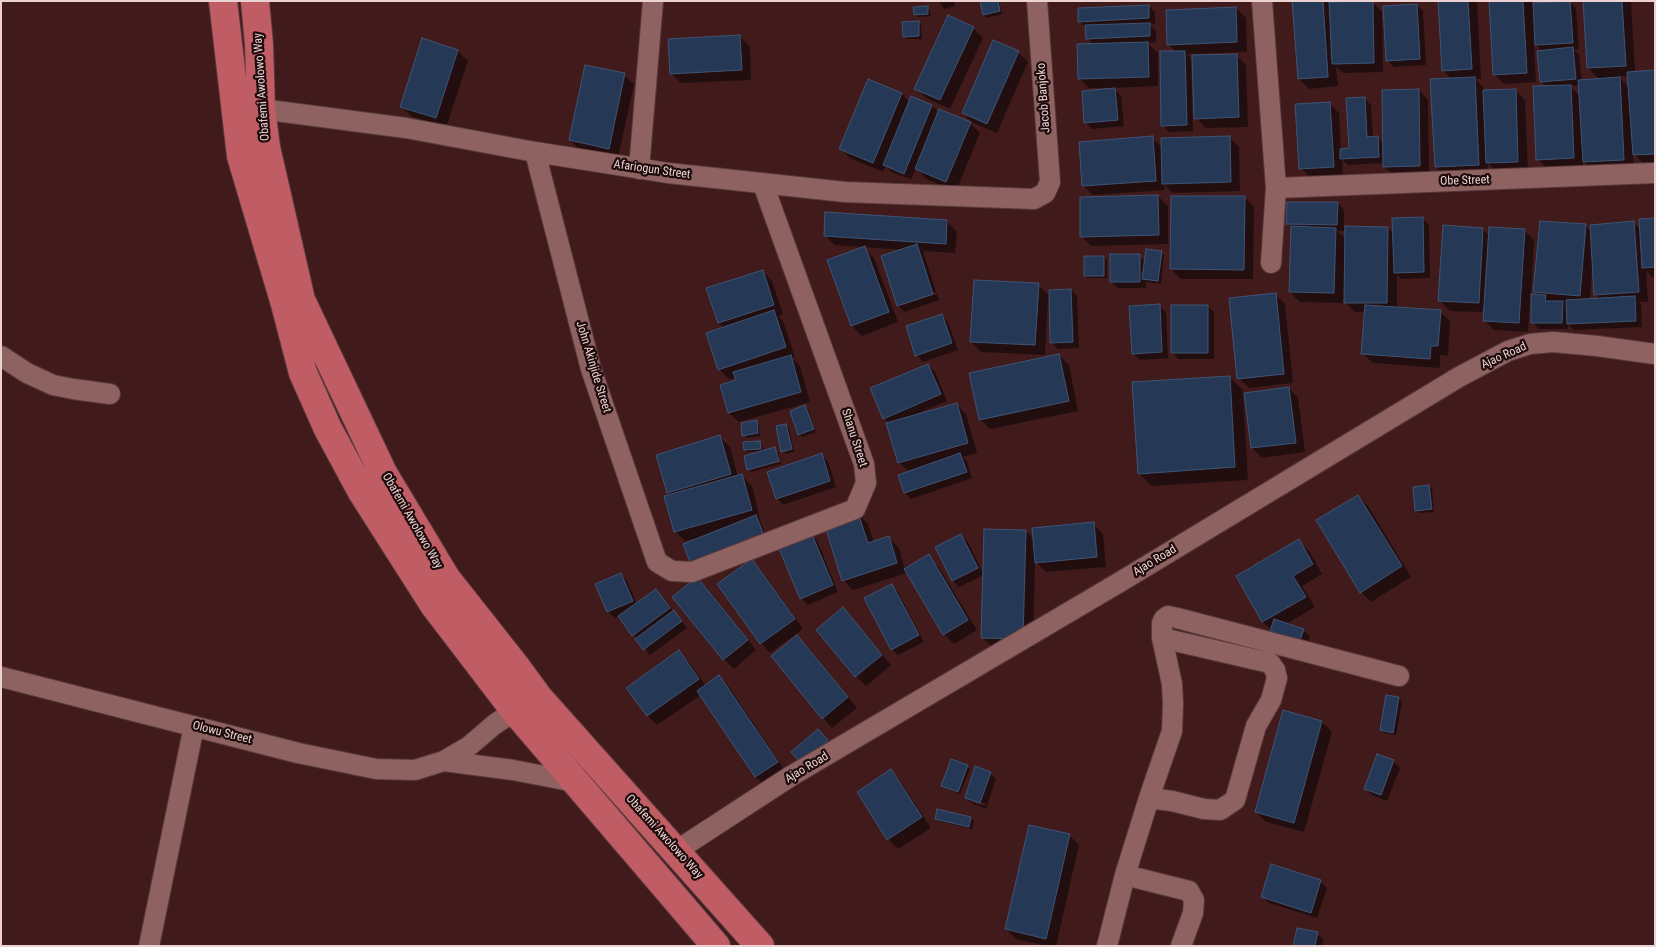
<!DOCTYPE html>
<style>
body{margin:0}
#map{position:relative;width:1656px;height:947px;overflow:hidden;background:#411b1c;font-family:"Roboto Condensed",sans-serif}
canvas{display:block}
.frame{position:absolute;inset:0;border:2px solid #ecd2d1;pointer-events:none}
</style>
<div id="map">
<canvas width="1656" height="947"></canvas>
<div class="frame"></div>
</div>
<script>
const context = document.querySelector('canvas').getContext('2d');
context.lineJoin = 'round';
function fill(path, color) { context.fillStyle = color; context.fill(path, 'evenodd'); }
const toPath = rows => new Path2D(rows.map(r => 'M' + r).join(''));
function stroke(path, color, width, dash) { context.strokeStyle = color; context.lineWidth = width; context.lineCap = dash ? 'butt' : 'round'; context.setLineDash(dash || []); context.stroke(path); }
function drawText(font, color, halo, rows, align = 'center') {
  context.font = font + ' "Roboto Condensed",sans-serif'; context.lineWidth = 4.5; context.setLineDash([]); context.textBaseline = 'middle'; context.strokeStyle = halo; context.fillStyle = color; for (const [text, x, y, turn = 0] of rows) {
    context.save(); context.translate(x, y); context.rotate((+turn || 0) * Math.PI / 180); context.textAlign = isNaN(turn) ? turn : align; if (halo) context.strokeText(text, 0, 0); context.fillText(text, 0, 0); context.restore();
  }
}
fill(toPath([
 [939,1,954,1,955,6,944,9],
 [981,1,999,1,1002,14,987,18,984,15],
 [1293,1,1326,1,1329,4,1372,2,1382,12,1383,72,1343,73,1336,67,1338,86,1309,89,1299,79],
 [1440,1,1477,1,1481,79,1475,79,1484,88,1484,91,1515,90,1525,100,1528,171,1497,172,1488,163,1488,174,1446,177,1436,167,1452,79,1443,71],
 [1490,1,1531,1,1532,4,1570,2,1576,8,1579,49,1574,50,1579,55,1582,81,1600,80,1588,68,1584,1,1631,1,1635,72,1655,71,1655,164,1644,164,1633,153,1634,169,1594,172,1583,161,1583,168,1548,169,1538,160,1547,87,1542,82,1543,52,1534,43,1536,82,1504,84,1494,74],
 [1618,76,1629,76,1630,89],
 [1580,85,1580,96,1570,86],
 [1417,5,1423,11,1426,65,1394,67,1388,61],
 [1148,6,1155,12,1155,24,1149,24,1156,31,1156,42,1147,43,1158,53,1158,86,1113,88,1121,96,1124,126,1092,129,1086,123,1107,88,1089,88,1079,78,1093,44,1087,38,1086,28,1080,21],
 [927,7,930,10,931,16,918,17,915,14],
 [1236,8,1246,18,1247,52,1187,54,1191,58,1193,131,1169,132,1163,125,1176,52,1168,44],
 [918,22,921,25,922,39,907,39,904,36],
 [973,28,983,38,950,109,926,98,916,88],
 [740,37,750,47,751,80,681,83,671,73],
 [422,40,458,51,468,61,446,128,411,116,401,106],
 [1018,52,1028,62,997,133,973,123,963,113],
 [1236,55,1246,65,1248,127,1206,128,1196,118],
 [624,75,634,84,618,158,580,150,570,140],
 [868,80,902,94,910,103,932,106,939,113,970,123,980,133,956,191,926,179,916,168,911,179,891,172,886,166,883,172,850,158,840,148],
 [1419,90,1428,100,1429,176,1394,176,1385,167,1385,163,1348,165,1342,159,1343,176,1311,178,1301,168,1329,103,1339,113,1341,150,1350,149,1364,98,1371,105,1373,138,1377,137,1384,144],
 [1229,137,1239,147,1240,191,1173,193,1164,184,1165,190,1093,195,1083,185,1152,138,1163,148],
 [1158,196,1168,206,1168,244,1091,246,1082,236],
 [1244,197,1254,207,1253,279,1181,279,1171,269],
 [1338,203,1344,210,1344,231,1337,231,1346,239,1388,228,1394,234,1422,218,1429,225,1430,278,1401,279,1397,275,1397,309,1440,312,1450,321,1448,356,1440,355,1440,368,1373,363,1363,354,1366,312,1355,312,1343,300,1343,303,1300,302,1290,292,1292,228,1288,224],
 [1655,219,1655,277,1653,277,1646,271,1648,302,1639,302,1641,304,1642,327,1574,330,1568,324,1568,329,1539,329,1532,322,1533,303,1530,303,1528,332,1494,330,1484,320,1484,312,1450,311,1440,301,1483,229,1489,236,1524,230,1534,240,1531,296,1539,296,1535,292,1586,226,1591,231,1634,223,1641,230],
 [1592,270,1594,271,1596,295,1600,299,1590,300],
 [947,222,957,232,955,253,923,251,936,292,900,304,900,306,937,294,939,300,904,312,898,305,904,250,835,245,825,236],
 [864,248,874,258,898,322,862,336,852,326],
 [1161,252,1164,255,1161,284,1146,282,1146,288,1118,288,1111,282,1139,256,1145,262],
 [1104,257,1107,260,1107,278,1088,278,1085,276],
 [763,271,772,281,783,314,778,316,783,321,795,357,792,358,800,366,810,402,739,422,729,413,737,381,736,377,729,379,719,369,724,328,719,323],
 [1038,285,1050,296,1071,290,1077,296,1079,348,1058,349,1051,342,1050,297,1048,297,1045,355,981,352,971,342],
 [1275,294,1285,304,1293,383,1249,388,1239,378],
 [1159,306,1166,312,1168,358,1140,360,1133,353],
 [1207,306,1214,312,1214,359,1179,359,1172,353],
 [942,315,948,322,958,350,923,362,917,355],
 [1059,355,1069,365,1078,411,990,429,980,419],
 [928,365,935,372,947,401,914,415,914,416,956,404,966,414,977,453,962,457,967,461,972,478,911,499,905,493,899,475,909,472,899,462,889,424,884,418],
 [1229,377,1243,390,1248,480,1152,486,1139,473],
 [1289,388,1298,398,1305,452,1262,458,1252,448],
 [805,406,808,409,816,432,802,437,799,434],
 [756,422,759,425,760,436,747,438,744,435],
 [786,425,789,428,794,452,786,454,783,451],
 [720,437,730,447,738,477,742,476,752,486,760,520,770,545,698,539,697,538,685,541,675,531,670,495,668,493],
 [759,442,762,445,763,452,775,449,778,452,780,459,749,468,760,451,748,452,745,449],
 [821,455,828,461,836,487,783,505,777,498],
 [781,462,781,464,751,472,750,470],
 [1429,486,1432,489,1434,512,1419,513,1416,510],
 [1358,496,1368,506,1411,577,1371,602,1361,592],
 [858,514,868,524,874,543,889,538,899,548,905,570,928,556,938,566,977,630,954,644,944,634,907,573,853,590,843,580],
 [1093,524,1103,534,1106,567,1046,572,1035,561,1033,648,992,647,982,637,1026,531,1034,540],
 [810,534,817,540,838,592,808,605,801,598],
 [961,535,968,542,984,575,959,587,953,581,936,548],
 [1299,541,1309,551,1322,574,1302,586,1315,607,1286,624,1303,630,1310,636,1305,652,1272,630,1263,622,1238,577],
 [752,561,761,570,803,629,770,653,761,643],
 [621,574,627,581,637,604,655,590,687,628,650,655,620,616,615,618,608,612,596,585],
 [697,578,707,588,756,650,734,669,724,659],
 [892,585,898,592,924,642,898,655,892,649],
 [843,609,891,665,866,686,856,676],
 [797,636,807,646,857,708,832,728,823,718],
 [679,652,689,662,706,686,719,677,729,687,786,772,766,786,756,777,701,695,657,725,648,716,628,688],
 [1388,697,1399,699,1402,701,1396,735,1384,733,1382,730],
 [1284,712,1322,722,1332,732,1304,832,1266,822,1256,812],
 [1393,761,1400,768,1387,801,1372,795,1365,789],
 [967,766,970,769,960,794,945,788,942,785],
 [891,771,900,781,931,828,898,849,888,839],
 [990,773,996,779,986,809,973,804,966,798],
 [972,799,986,804,985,806,972,802],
 [936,818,971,818,974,821,972,829,939,821],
 [1069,835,1079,845,1056,946,1047,946,1016,939,1006,929],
 [1320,881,1327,888,1317,918,1269,903,1262,896],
 [1317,934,1324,940,1322,946,1294,946]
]), '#0007');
const building = toPath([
 [980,1,998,1,1000,11,983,15,980,1],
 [1292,1,1323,1,1328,77,1298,79,1292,1],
 [1373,1,1374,63,1332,64,1329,2,1373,1],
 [1438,1,1468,1,1472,69,1442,71,1438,1],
 [1489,1,1523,1,1527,73,1493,75,1489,1],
 [1570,1,1573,43,1535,45,1533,3,1570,1],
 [1583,1,1622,1,1626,66,1587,68,1583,1],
 [1417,4,1420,59,1386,61,1383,6,1417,4],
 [1149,5,1149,18,1078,22,1078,8,1149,5],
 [928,6,928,14,914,15,913,7,928,6],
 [1236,7,1237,42,1167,45,1166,10,1236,7],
 [948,15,974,27,940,100,914,89,948,15],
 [919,21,919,36,903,37,902,22,919,21],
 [1150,23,1150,36,1086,39,1085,25,1150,23],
 [740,35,742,70,670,74,668,39,740,35],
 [422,38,458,50,436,118,400,107,422,38],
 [993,40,1019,51,987,124,962,113,993,40],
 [1148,42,1149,77,1078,79,1077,44,1148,42],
 [1573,47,1576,79,1540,82,1537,51,1573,47],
 [1160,51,1185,51,1187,125,1161,126,1160,51],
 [1237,54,1239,117,1194,119,1192,55,1237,54],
 [585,65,625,73,609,149,569,140,585,65],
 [1655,70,1655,154,1633,155,1627,72,1655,70],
 [1475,77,1479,165,1435,167,1430,79,1475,77],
 [1620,77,1624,160,1583,162,1578,80,1620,77],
 [868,79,902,93,873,163,839,149,868,79],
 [1571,85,1574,158,1536,160,1533,86,1571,85],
 [1115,88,1118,120,1084,123,1082,91,1115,88],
 [1419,89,1420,166,1383,167,1382,90,1419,89],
 [1516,89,1518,162,1486,163,1483,90,1516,89],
 [911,96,932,105,904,174,883,165,911,96],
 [1365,97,1367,137,1378,136,1379,157,1340,159,1340,149,1349,148,1346,98,1365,97],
 [1330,102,1334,167,1299,169,1295,104,1330,102],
 [939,109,971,122,946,182,915,169,939,109],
 [1153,136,1156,181,1082,186,1079,142,1153,136],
 [1230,136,1231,182,1162,184,1161,138,1230,136],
 [1158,195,1159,235,1080,237,1080,197,1158,195],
 [1171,196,1245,196,1244,270,1170,269,1171,196],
 [1287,202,1338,202,1337,225,1286,224,1287,202],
 [825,212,947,220,946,244,824,236,825,212],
 [1423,217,1424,272,1394,273,1392,218,1423,217],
 [1655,218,1655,267,1642,268,1639,219,1655,218],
 [1540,221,1586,224,1580,296,1533,292,1540,221],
 [1634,221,1639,292,1594,295,1590,225,1634,221],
 [1443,225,1483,228,1479,303,1438,301,1443,225],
 [1291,226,1336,228,1334,293,1289,292,1291,226],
 [1345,226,1388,227,1387,303,1344,303,1345,226],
 [1489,227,1525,229,1519,323,1483,321,1489,227],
 [917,244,933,294,897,306,881,256,917,244],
 [865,246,889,312,851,326,827,260,865,246],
 [1146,249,1162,251,1158,281,1142,279,1146,249],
 [1110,254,1140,254,1140,282,1110,282,1110,254],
 [1084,256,1104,256,1104,276,1084,276,1084,256],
 [763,270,774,305,718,323,706,288,763,270],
 [974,280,1039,283,1035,345,970,342,974,280],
 [1071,289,1073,342,1050,343,1049,290,1071,289],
 [1276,293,1284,374,1237,379,1229,298,1276,293],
 [1531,294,1546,295,1545,301,1563,301,1562,323,1531,323,1531,294],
 [1635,296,1636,321,1567,324,1566,300,1635,296],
 [1160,304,1162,352,1132,354,1129,306,1160,304],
 [1171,305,1208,305,1208,353,1171,353,1171,305],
 [1365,305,1441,310,1438,346,1431,346,1430,359,1361,354,1365,305],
 [774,310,786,347,718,370,706,333,774,310],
 [942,314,952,343,915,356,906,326,942,314],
 [1059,354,1069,401,979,420,969,373,1059,354],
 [791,355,801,392,728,413,720,385,736,380,733,372,791,355],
 [928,364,941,394,883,419,870,388,928,364],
 [1230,376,1235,467,1138,474,1132,382,1230,376],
 [1289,387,1296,443,1251,448,1244,393,1289,387],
 [957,403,968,443,898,463,886,423,957,403],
 [805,405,814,429,798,435,790,411,805,405],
 [757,420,758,433,742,436,741,423,757,420],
 [786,424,792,449,781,452,776,426,786,424],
 [720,435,731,474,667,493,656,455,720,435],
 [760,441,761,449,744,450,743,442,760,441],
 [775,447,779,461,747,470,744,456,775,447],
 [822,453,830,481,776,499,767,472,822,453],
 [960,453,967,472,904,493,898,475,960,453],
 [742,474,752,510,674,532,664,496,742,474],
 [1429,485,1432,509,1415,511,1413,487,1429,485],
 [1358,495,1402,566,1360,593,1316,520,1358,495],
 [858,513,868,543,889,536,897,563,842,581,824,523,858,513],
 [756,515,765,538,692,567,683,544,756,515],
 [1094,522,1097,557,1035,563,1032,528,1094,522],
 [984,529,1026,530,1023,639,981,638,984,529],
 [811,532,833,585,800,599,778,546,811,532],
 [961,534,978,568,952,581,935,547,961,534],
 [1299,539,1313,564,1293,576,1306,597,1262,622,1236,576,1299,539],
 [929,554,968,620,943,635,904,569,929,554],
 [752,559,795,619,760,644,717,584,752,559],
 [621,573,633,601,607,612,595,584,621,573],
 [697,577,748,640,723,660,672,597,697,577],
 [892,584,919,635,891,650,864,598,892,584],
 [656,589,670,608,632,636,618,616,656,589],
 [843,607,882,655,855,677,816,630,843,607],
 [674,610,682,621,643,650,635,639,674,610],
 [1274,619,1304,629,1298,646,1268,637,1274,619],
 [797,635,848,697,822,719,771,656,797,635],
 [679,650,699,679,647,716,626,688,679,650],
 [719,675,778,762,755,777,697,691,719,675],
 [1386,695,1399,697,1393,733,1380,730,1386,695],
 [1283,710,1322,721,1294,823,1255,812,1283,710],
 [818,729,828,740,801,764,791,752,818,729],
 [1377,754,1394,760,1381,795,1364,789,1377,754],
 [951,759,968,765,958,792,941,786,951,759],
 [975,766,991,772,980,803,965,798,975,766],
 [891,769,922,817,887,840,857,792,891,769],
 [937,809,971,817,969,827,935,819,937,809],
 [1029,825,1070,834,1046,939,1005,929,1029,825],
 [1271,864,1321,880,1311,913,1261,897,1271,864],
 [1297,928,1318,932,1315,946,1293,946,1297,928]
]);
fill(building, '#253957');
stroke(building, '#3f5475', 1);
const minor = toPath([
 [1262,1,1276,188,1271,263],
 [261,109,406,128,535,152,668,173,845,192,1034,199,1045,193,1050,182,1037,1],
 [535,152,591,369,657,562,672,571,692,572,855,509,866,483,864,464,763,184],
 [639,169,653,1],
 [1276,188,1655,173],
 [1,356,27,373,53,385,73,389,110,394],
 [1,677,298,753,376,769,415,770,444,761,468,747,495,724,515,711],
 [444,761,513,770,575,782],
 [1149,798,1172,801,1204,809,1220,810,1235,800,1256,726,1271,700,1277,678,1275,670,1270,663,1162,638],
 [676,851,791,776,1120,582,1459,377,1508,351,1530,344,1553,342,1597,346,1655,354],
 [1125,875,1189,891,1194,900,1193,913,1181,946],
 [149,946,194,726],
 [1107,946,1125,875,1149,798,1172,731,1173,704,1172,684,1162,638,1162,623,1164,619,1168,616,1177,618,1399,676]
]);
const primary = toPath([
 [223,1,241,156,285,304,303,373,328,429,362,492,434,605,515,711,716,946],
 [255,1,259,44,261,109,266,147,301,300,383,473,446,578,517,668,539,698,760,946]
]);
stroke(minor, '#59393c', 22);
stroke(primary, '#59393c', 30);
stroke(minor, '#8f6262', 20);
stroke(primary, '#c05c63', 28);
drawText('12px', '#ecd2d1', '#1d0b0c', [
 ["Obafemi Awolowo Way",262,87,-94],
 ["Jacob Banjoko",1044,98,-94],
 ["Afariogun Street",652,170,8],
 ["Obe Street",1465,181,-2],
 ["Ajao Road",1504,356,-24],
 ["John Akinjide Street",593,367,73],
 ["Shanu Street",854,438,72],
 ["Obafemi Awolowo Way",412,521,60],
 ["Ajao Road",1155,561,-31],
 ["Olowu Street",222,733,14],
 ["Ajao Road",807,768,-31],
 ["Obafemi Awolowo Way",664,837,48]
]);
</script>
